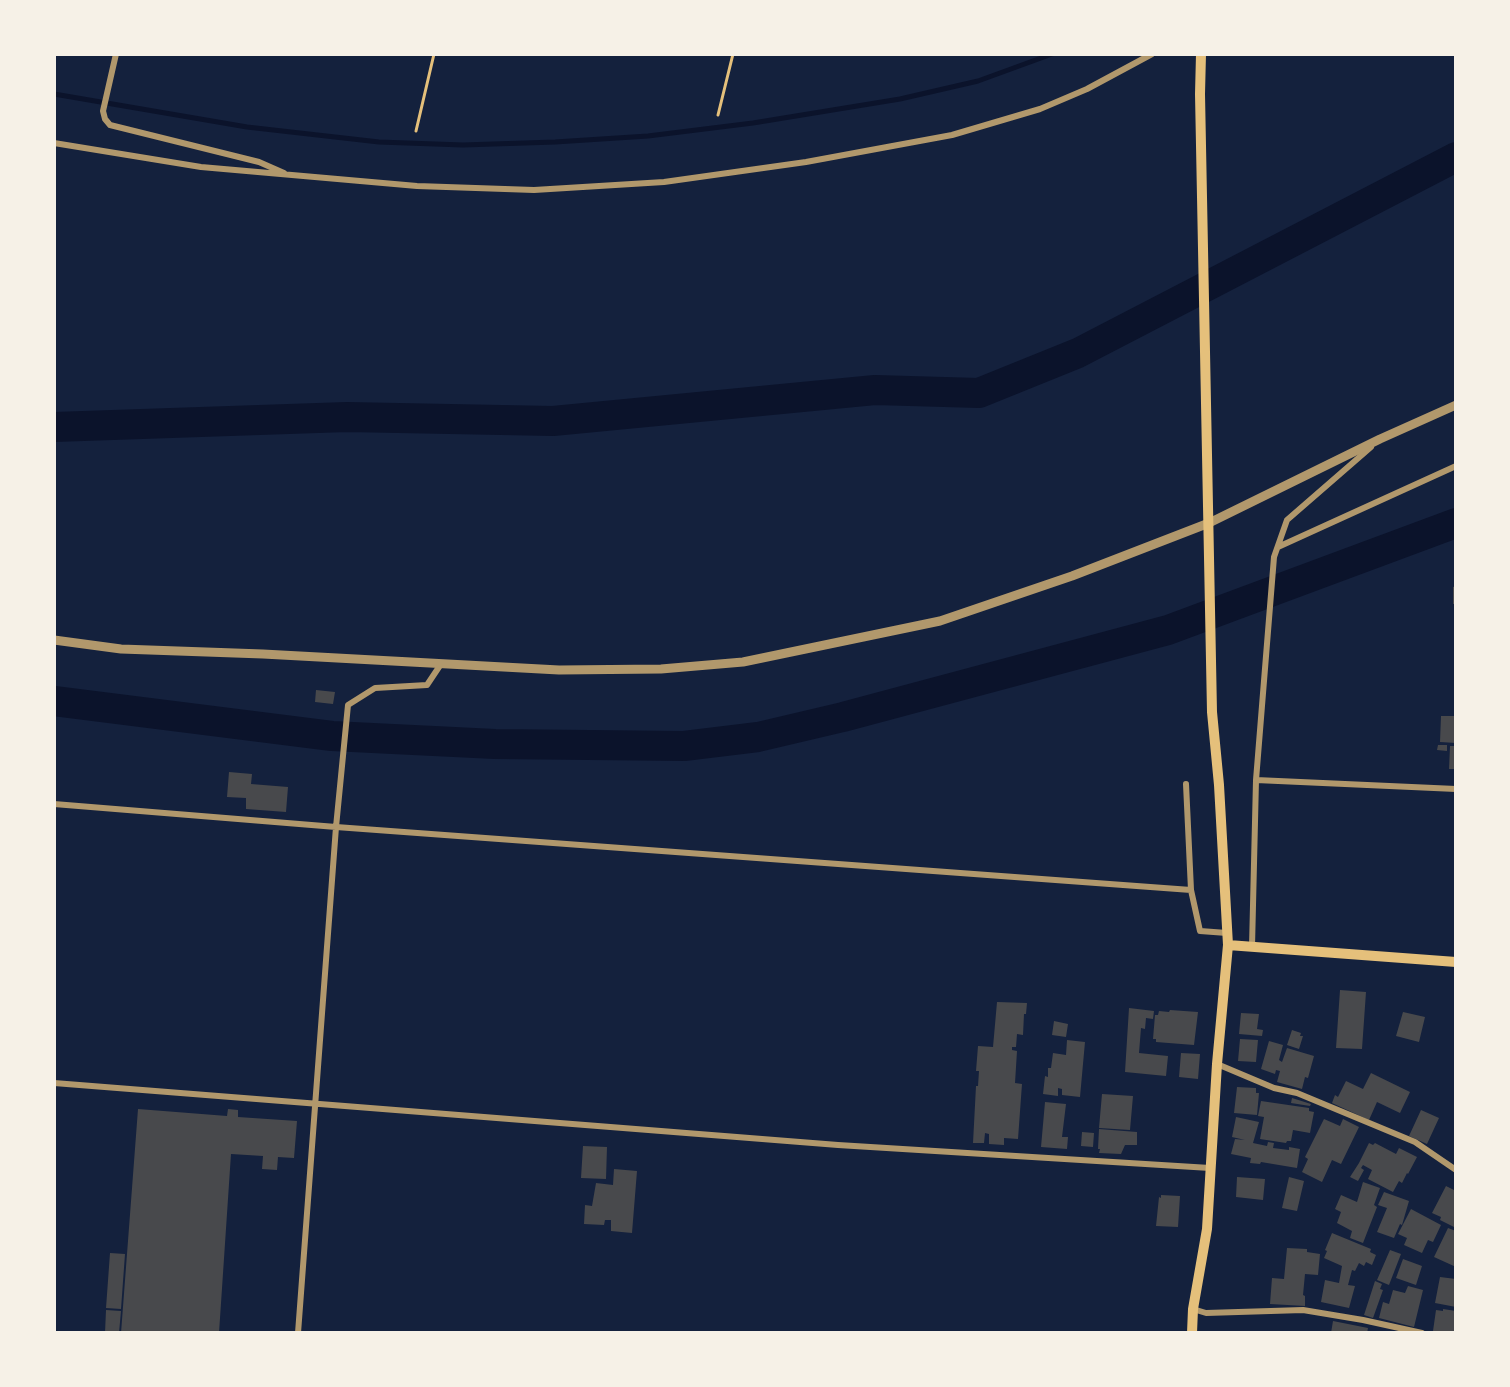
<!DOCTYPE html>
<style>
body{margin:0}
#map{position:relative;width:1510px;height:1387px;overflow:hidden;background:#14213d;font-family:"Crimson Pro",serif}
canvas{display:block}
.frame{position:absolute;inset:0;border:56px solid #f6f1e7;pointer-events:none}
</style>
<div id="map">
<canvas width="1510" height="1387"></canvas>
<div class="frame"></div>
</div>
<script>
const context = document.querySelector('canvas').getContext('2d');
context.lineJoin = 'round';
const toPath = rows => new Path2D(rows.map(r => 'M' + r).join(''));
function stroke(path, color, width, dash) { context.strokeStyle = color; context.lineWidth = width; context.lineCap = dash ? 'butt' : 'round'; context.setLineDash(dash || []); context.stroke(path); }
function fill(path, color) { context.fillStyle = color; context.fill(path, 'evenodd'); }
stroke(toPath([
 [54,94,247,127,379,142,463,145,555,142,648,136,753,123,900,99,978,81,1052,54]
]), '#0b132b', 5);
stroke(toPath([
 [54,427,347,417,553,421,875,390,979,393,1078,353,1456,157],
 [54,701,332,736,495,744,684,746,758,737,843,717,1168,630,1456,523]
]), '#0b132b', 30);
fill(toPath([
 [1456,586,1456,604,1453,604,1453,587],
 [316,690,335,692,333,704,315,702],
 [1441,716,1456,716,1456,743,1440,742],
 [1438,745,1447,745,1447,751,1437,750],
 [1450,746,1456,746,1456,769,1449,769],
 [229,772,252,774,251,784,288,787,286,812,246,809,246,798,227,797],
 [1340,990,1366,992,1362,1049,1336,1048],
 [997,1002,1027,1003,1026,1014,1024,1014,1023,1035,1017,1034,1016,1047,1012,1047,1012,1050,1017,1051,1015,1083,1022,1084,1018,1139,1004,1138,1004,1145,989,1144,989,1134,985,1133,984,1143,973,1143,976,1086,978,1086,979,1071,976,1071,978,1046,993,1047],
 [1129,1008,1154,1011,1153,1019,1146,1018,1145,1029,1141,1028,1139,1053,1168,1056,1166,1076,1125,1072],
 [1170,1010,1198,1012,1194,1045,1156,1042,1156,1039,1153,1039,1155,1015,1158,1015,1159,1011,1169,1012],
 [1403,1012,1425,1017,1419,1042,1396,1036],
 [1241,1013,1259,1014,1257,1029,1263,1030,1262,1036,1239,1034],
 [1054,1021,1068,1024,1066,1037,1052,1035],
 [1292,1030,1301,1033,1300,1036,1303,1036,1299,1049,1287,1045],
 [1240,1039,1258,1040,1256,1062,1238,1061],
 [1067,1040,1085,1042,1080,1097,1062,1095,1062,1089,1058,1088,1058,1096,1043,1094,1045,1076,1048,1077,1048,1068,1051,1068,1053,1053,1066,1055],
 [1269,1041,1283,1045,1279,1060,1282,1062,1287,1048,1314,1056,1308,1078,1305,1077,1302,1089,1277,1082,1280,1071,1276,1070,1275,1074,1261,1069],
 [1181,1053,1200,1054,1198,1079,1179,1077],
 [1371,1073,1410,1092,1400,1113,1377,1102,1369,1120,1332,1103,1335,1095,1338,1097,1346,1081,1363,1089],
 [1237,1087,1256,1088,1256,1093,1259,1093,1257,1115,1234,1113],
 [1102,1094,1133,1096,1130,1130,1099,1128],
 [1292,1098,1311,1104,1310,1106,1291,1103],
 [1261,1101,1309,1108,1309,1111,1314,1112,1310,1133,1293,1130,1291,1141,1287,1141,1286,1143,1260,1139,1264,1117,1258,1116],
 [1045,1102,1066,1104,1062,1137,1068,1137,1067,1149,1041,1147],
 [138,1109,227,1116,228,1109,238,1110,238,1117,297,1121,294,1158,278,1157,277,1170,262,1169,263,1156,231,1154,219,1333,121,1333],
 [1421,1110,1439,1118,1427,1144,1409,1136],
 [1236,1117,1259,1122,1253,1143,1267,1146,1268,1142,1274,1143,1273,1148,1289,1150,1289,1147,1300,1149,1297,1168,1261,1162,1260,1164,1250,1163,1251,1158,1231,1154,1235,1139,1245,1140,1232,1137],
 [1324,1119,1340,1126,1343,1119,1359,1127,1341,1164,1332,1160,1322,1182,1302,1172,1308,1159,1305,1157],
 [1099,1129,1137,1132,1137,1145,1125,1145,1121,1154,1099,1153,1100,1149,1098,1149],
 [1082,1132,1094,1133,1093,1147,1081,1146],
 [1369,1143,1373,1145,1375,1143,1396,1154,1399,1148,1417,1157,1408,1174,1407,1173,1402,1183,1399,1181,1393,1192,1368,1179,1372,1170,1363,1165,1361,1168,1364,1170,1358,1181,1350,1177,1359,1163],
 [583,1146,607,1147,606,1179,581,1178],
 [614,1169,637,1171,632,1233,611,1231,611,1220,605,1220,604,1225,584,1224,585,1205,592,1206,596,1183,613,1185],
 [1237,1177,1265,1179,1263,1200,1236,1197],
 [1289,1177,1304,1181,1297,1211,1282,1208],
 [1363,1182,1380,1188,1374,1205,1377,1207,1363,1243,1350,1238,1352,1231,1337,1223,1341,1212,1335,1209,1341,1195,1357,1202],
 [1446,1186,1456,1191,1456,1228,1440,1220,1441,1217,1432,1213],
 [1384,1192,1409,1201,1402,1225,1400,1224,1394,1238,1377,1232,1387,1208,1378,1205],
 [1161,1195,1180,1196,1178,1227,1156,1226,1159,1197,1161,1198],
 [1411,1209,1441,1225,1433,1242,1428,1240,1422,1253,1404,1245,1407,1238,1398,1234],
 [1448,1228,1456,1231,1456,1267,1434,1257],
 [1332,1233,1371,1249,1370,1252,1376,1255,1372,1265,1366,1262,1364,1266,1359,1263,1355,1271,1352,1270,1348,1285,1355,1286,1349,1308,1321,1302,1325,1280,1339,1283,1342,1266,1324,1258,1327,1251,1325,1250],
 [1287,1248,1307,1249,1307,1252,1320,1254,1318,1275,1305,1274,1303,1295,1305,1296,1305,1306,1270,1304,1272,1278,1284,1279],
 [1390,1250,1401,1254,1389,1285,1377,1280],
 [110,1253,125,1254,121,1309,106,1308],
 [1403,1259,1422,1266,1416,1285,1396,1278],
 [1440,1277,1456,1279,1456,1307,1435,1303],
 [1375,1281,1382,1284,1380,1289,1383,1290,1373,1318,1364,1315],
 [1408,1286,1423,1290,1414,1327,1379,1318,1383,1302,1389,1304,1393,1290,1405,1293],
 [1443,1309,1456,1311,1454,1333,1433,1331,1436,1310,1443,1311],
 [106,1310,121,1311,119,1333,105,1333],
 [1333,1321,1368,1328,1367,1333,1331,1333]
]), '#48494c');
stroke(toPath([
 [718,115,733,54],
 [416,131,434,54]
]), '#e5c07b', 3);
stroke(toPath([
 [116,54,103,111,105,119,110,125,259,162,284,173],
 [54,143,201,167,417,186,534,190,664,182,806,162,952,135,1040,109,1087,89,1152,54],
 [1278,547,1456,466],
 [1256,780,1456,789],
 [1186,784,1191,890,1200,931,1227,933],
 [54,804,336,827,1191,890],
 [1252,947,1256,780,1274,557,1287,520,1371,447],
 [1217,1064,1274,1088,1297,1093,1415,1142,1456,1170],
 [54,1083,838,1145,1210,1168],
 [1193,1309,1206,1313,1303,1310,1363,1320,1422,1333],
 [298,1333,336,827,348,705,375,688,427,685,441,664]
]), '#b1986c', 6);
stroke(toPath([
 [54,640,121,649,263,654,559,670,661,669,743,662,940,621,1072,576,1209,523,1380,439,1456,405]
]), '#b1986c', 9);
stroke(toPath([
 [1228,945,1456,962],
 [1192,1333,1193,1309,1207,1229,1217,1064,1228,945,1219,785,1212,712,1200,94,1201,54]
]), '#e5c07b', 10);
</script>
